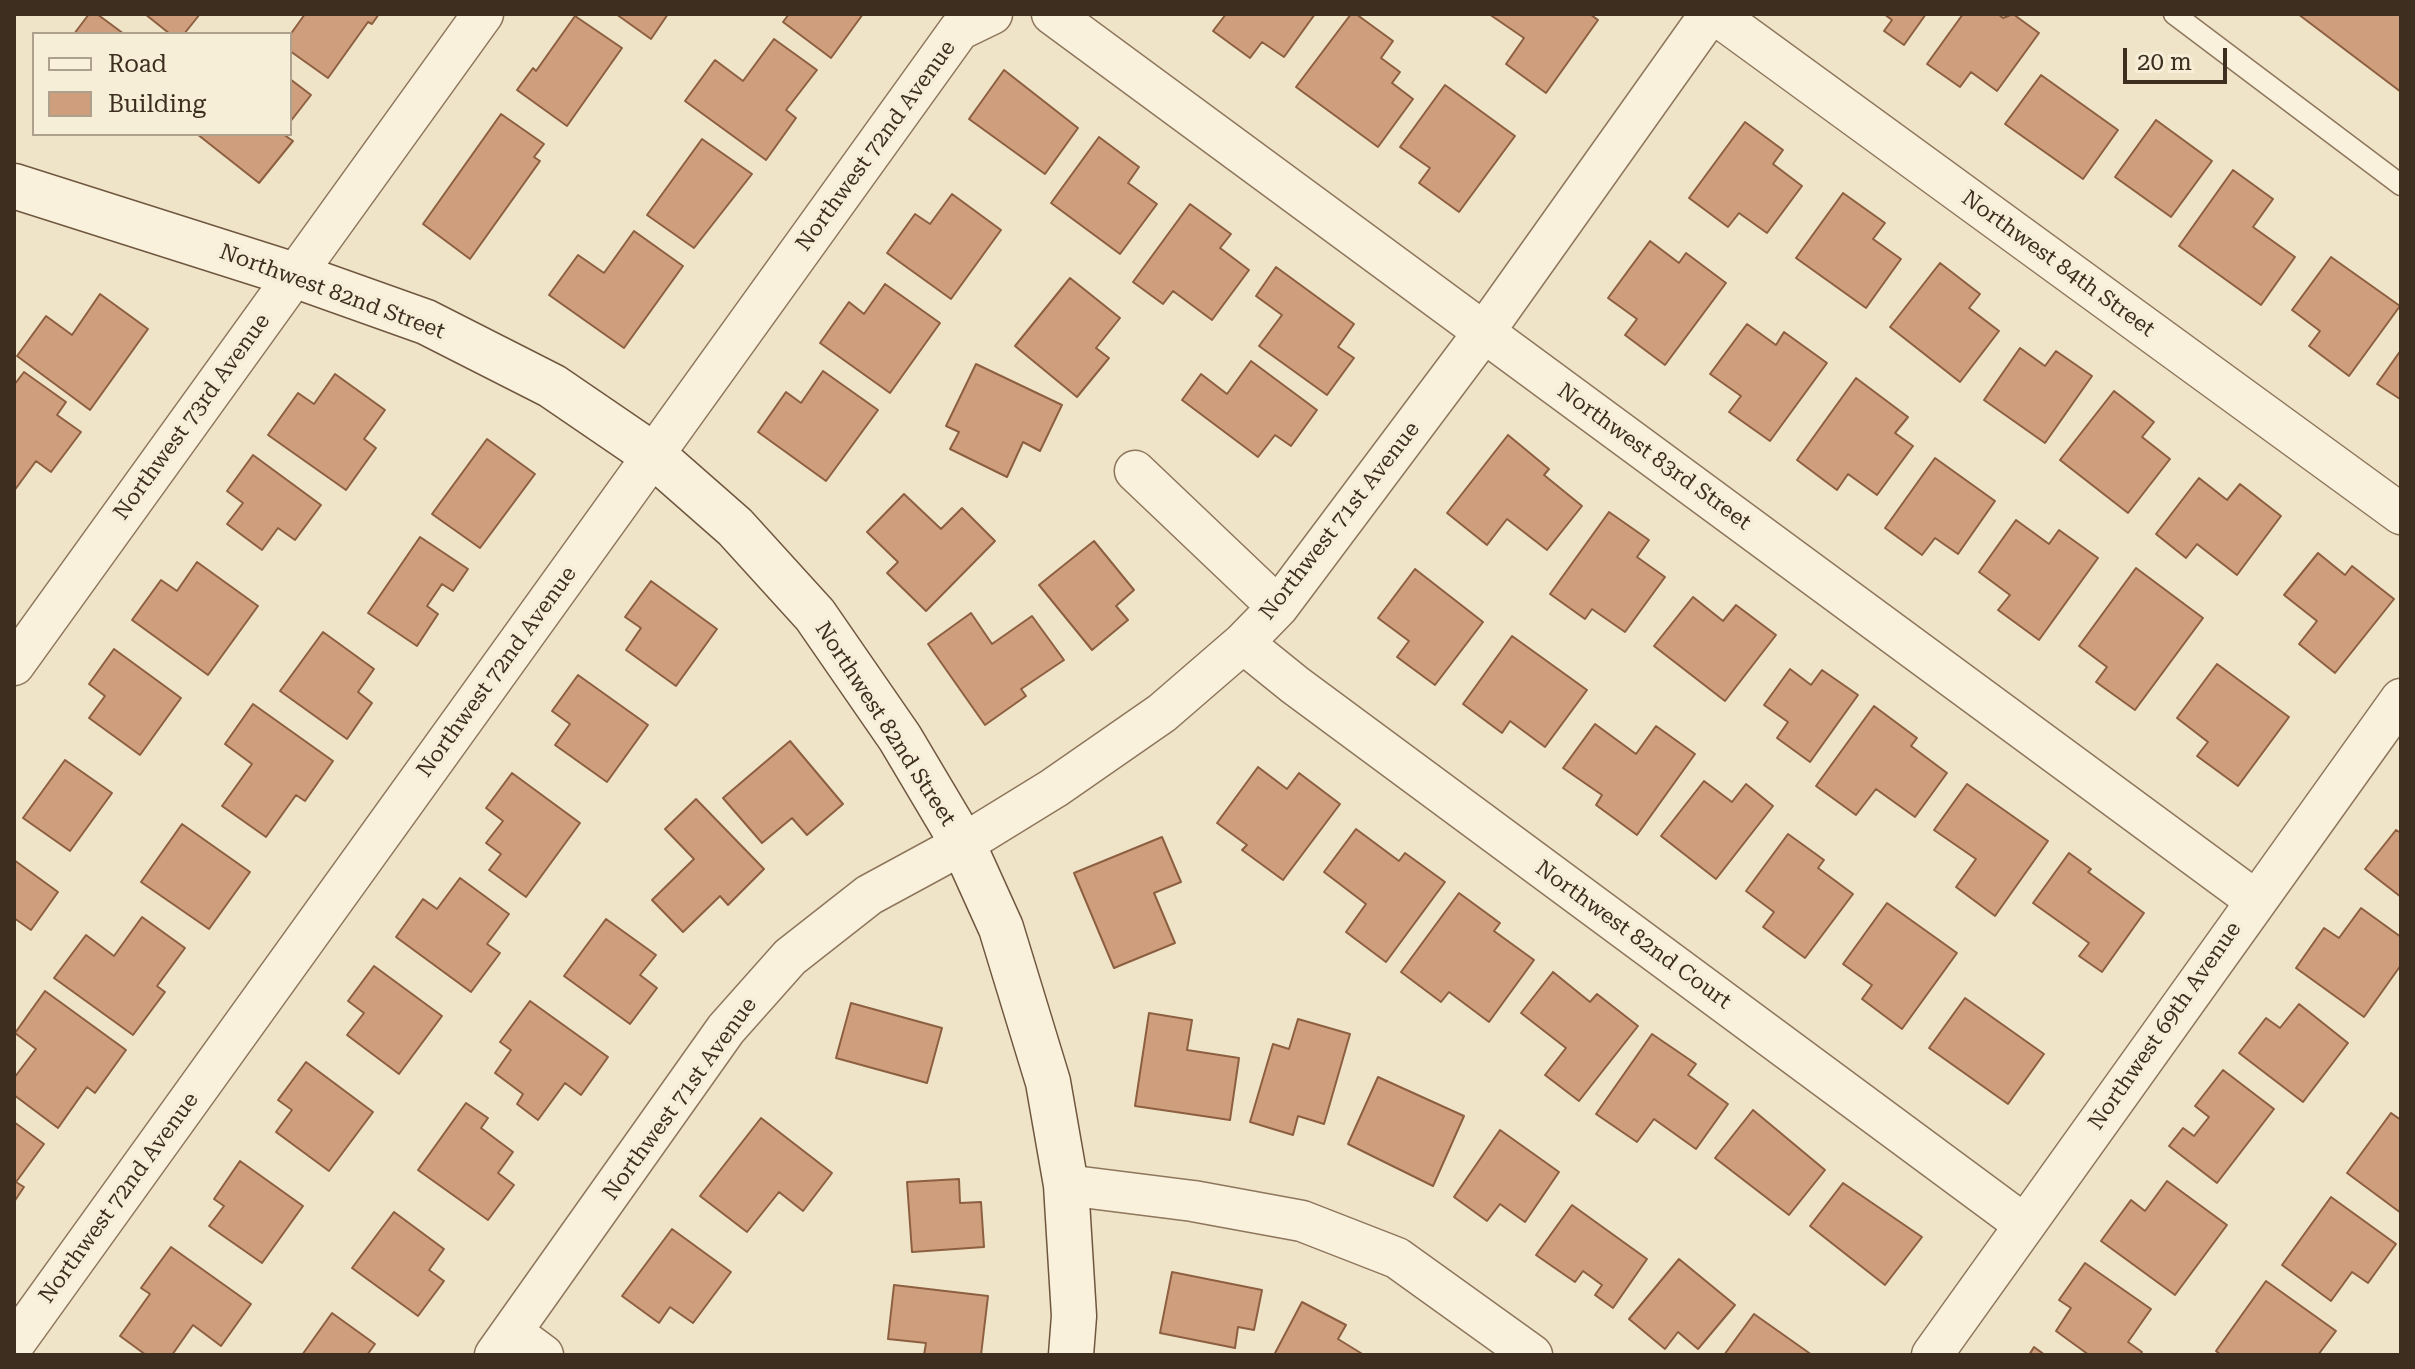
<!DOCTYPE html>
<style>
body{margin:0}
#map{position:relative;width:2415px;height:1369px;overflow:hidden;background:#f0e4c8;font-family:"Roboto Serif",serif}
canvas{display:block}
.frame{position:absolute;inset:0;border:16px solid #3d2e20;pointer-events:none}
.legend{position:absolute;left:32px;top:32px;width:260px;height:104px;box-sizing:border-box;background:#f7eed8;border:2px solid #ada18e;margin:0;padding:10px 14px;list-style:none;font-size:24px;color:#3d2e20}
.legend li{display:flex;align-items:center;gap:16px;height:40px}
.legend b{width:40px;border:2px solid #ada18e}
.scale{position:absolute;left:2123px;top:48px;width:104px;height:36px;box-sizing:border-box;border:4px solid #3d2e20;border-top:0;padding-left:10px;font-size:24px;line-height:28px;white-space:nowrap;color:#3d2e20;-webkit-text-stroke:6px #f7eed8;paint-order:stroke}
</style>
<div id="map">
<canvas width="2415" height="1369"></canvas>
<div class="frame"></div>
<ul class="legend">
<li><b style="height:10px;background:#faf1dc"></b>Road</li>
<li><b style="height:22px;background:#cf9f7d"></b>Building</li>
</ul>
<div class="scale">20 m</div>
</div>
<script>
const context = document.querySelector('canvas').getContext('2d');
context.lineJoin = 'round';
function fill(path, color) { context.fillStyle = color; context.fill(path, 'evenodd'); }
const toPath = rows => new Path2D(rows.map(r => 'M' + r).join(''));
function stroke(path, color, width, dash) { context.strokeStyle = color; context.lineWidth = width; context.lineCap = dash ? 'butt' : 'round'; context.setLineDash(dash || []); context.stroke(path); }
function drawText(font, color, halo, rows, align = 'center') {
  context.font = font + ' "Roboto Serif",serif'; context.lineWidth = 7; context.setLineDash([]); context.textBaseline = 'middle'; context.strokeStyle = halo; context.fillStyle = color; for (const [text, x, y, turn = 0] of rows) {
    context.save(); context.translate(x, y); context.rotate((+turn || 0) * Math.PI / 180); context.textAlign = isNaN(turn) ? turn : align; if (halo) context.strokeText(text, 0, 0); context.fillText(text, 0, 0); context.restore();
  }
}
const building = toPath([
 [89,14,97,14,124,34,74,34,89,14],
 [145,14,200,14,184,34,170,34,145,14],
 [305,14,379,14,372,24,368,22,328,78,290,51,290,35,305,14],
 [616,14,668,14,651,39,616,14],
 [789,14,863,14,831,58,783,22,789,14],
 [1226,14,1315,14,1284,57,1262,42,1250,58,1213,31,1226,14],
 [1351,14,1356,14,1393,41,1381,58,1400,72,1392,83,1413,99,1378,147,1296,87,1351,14],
 [1489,14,1590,14,1598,20,1546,93,1506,64,1524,38,1489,14],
 [1884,14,1926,14,1904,45,1884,31,1892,20,1884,14],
 [1963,14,1998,14,2003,18,2013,14,2039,33,1997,91,1971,72,1960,87,1927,64,1963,14],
 [2298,14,2401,14,2401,92,2298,14],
 [575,16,622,48,567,126,517,90,533,68,536,71,575,16],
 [774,39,817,70,786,110,796,118,766,160,685,101,715,60,743,81,774,39],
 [1004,70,1078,128,1045,174,969,119,1004,70],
 [2041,75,2118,130,2083,179,2005,124,2041,75],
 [290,79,311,95,290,122,290,79],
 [1445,85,1515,136,1459,212,1419,183,1430,168,1400,147,1445,85],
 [501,114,544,144,534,157,540,161,470,259,423,224,501,114],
 [2156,120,2212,161,2171,217,2115,177,2156,120],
 [1745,122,1783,150,1773,164,1802,186,1767,233,1739,213,1728,227,1689,198,1745,122],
 [197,134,283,134,293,141,259,183,197,134],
 [1099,137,1139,167,1128,183,1157,204,1120,254,1051,203,1099,137],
 [702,139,752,174,694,248,647,215,702,139],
 [2233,170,2273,199,2253,227,2295,257,2261,305,2179,246,2233,170],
 [1843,193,1885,223,1873,239,1901,259,1866,308,1796,258,1843,193],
 [952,194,1001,230,951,299,887,253,915,214,930,224,952,194],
 [1190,204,1231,234,1220,248,1249,270,1212,320,1173,291,1163,304,1133,282,1190,204],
 [634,231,683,266,624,348,549,295,578,255,604,273,634,231],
 [1650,241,1679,263,1686,253,1726,283,1665,365,1625,335,1637,319,1608,298,1650,241],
 [2331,257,2400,306,2349,376,2309,346,2320,331,2292,310,2331,257],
 [1940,263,1980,294,1969,308,1999,331,1960,382,1890,327,1940,263],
 [1276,267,1354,324,1338,347,1354,358,1327,395,1259,346,1282,315,1256,296,1276,267],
 [1070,278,1120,318,1096,348,1109,358,1077,397,1015,346,1070,278],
 [885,284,940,323,890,393,820,343,849,302,864,314,885,284],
 [100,294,148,329,90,410,17,356,46,316,72,335,100,294],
 [1747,324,1776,345,1784,332,1827,363,1770,441,1729,412,1741,396,1710,374,1747,324],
 [2020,348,2045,366,2056,351,2092,376,2045,443,1984,400,2020,348],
 [2401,350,2401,398,2400,399,2377,384,2401,350],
 [1251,361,1317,410,1291,446,1275,435,1258,457,1182,400,1201,374,1227,394,1251,361],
 [976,364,1062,405,1040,451,1023,442,1007,477,950,449,959,432,946,426,976,364],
 [823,371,878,410,826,481,758,432,786,392,801,403,823,371],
 [24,372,66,402,57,415,81,432,51,472,36,461,14,491,14,385,24,372],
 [335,374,385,410,364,439,376,448,346,490,268,435,298,393,314,404,335,374],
 [1856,378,1908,417,1895,433,1913,446,1877,495,1848,474,1837,490,1797,460,1856,378],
 [2114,391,2154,422,2142,437,2170,459,2128,513,2060,460,2114,391],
 [1508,435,1549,469,1544,475,1582,506,1547,550,1507,519,1487,545,1447,513,1508,435],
 [487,439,535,474,480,548,432,514,487,439],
 [253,455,321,505,295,540,278,528,262,550,227,524,243,503,227,491,253,455],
 [1935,458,1995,501,1958,554,1935,538,1922,555,1885,528,1935,458],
 [2199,478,2227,500,2240,484,2281,516,2237,575,2197,544,2186,558,2156,534,2199,478],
 [904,494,941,529,962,508,995,541,926,611,887,573,898,562,867,532,904,494],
 [1609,512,1649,540,1637,557,1665,577,1625,632,1592,609,1585,619,1550,594,1609,512],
 [2016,520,2049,544,2059,530,2098,558,2039,640,1998,610,2010,595,1979,572,2016,520],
 [420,537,468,569,453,591,442,584,427,606,438,614,417,646,368,613,420,537],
 [1094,541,1134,590,1116,606,1128,620,1092,650,1039,585,1094,541],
 [2318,553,2345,575,2352,566,2394,599,2335,673,2299,644,2317,621,2284,595,2318,553],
 [197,562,258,606,208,675,132,620,161,580,177,591,197,562],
 [2136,568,2203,618,2135,710,2096,682,2107,667,2079,646,2136,568],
 [1415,569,1483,622,1435,685,1397,657,1409,641,1378,618,1415,569],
 [651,581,717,629,676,686,626,650,641,628,625,617,651,581],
 [1693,597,1723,621,1736,605,1776,635,1725,701,1654,646,1693,597],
 [971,613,992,644,1032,616,1064,660,1021,689,1026,696,985,725,928,644,971,613],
 [323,632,374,669,358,692,372,703,347,739,280,691,323,632],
 [1512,636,1587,690,1545,747,1510,721,1502,733,1463,704,1512,636],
 [114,649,181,698,140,755,89,718,105,696,89,684,114,649],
 [2217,664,2289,717,2238,786,2197,756,2208,742,2177,718,2217,664],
 [1790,669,1811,685,1822,670,1858,695,1810,762,1777,738,1788,722,1764,705,1790,669],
 [578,675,648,725,607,782,555,745,570,724,552,711,578,675],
 [253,704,333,761,305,801,296,795,266,837,222,806,252,764,225,744,253,704],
 [1874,706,1917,738,1911,746,1947,773,1915,817,1876,789,1856,815,1816,786,1874,706],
 [1595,724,1636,754,1656,726,1695,754,1637,835,1596,805,1602,795,1563,768,1595,724],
 [790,741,843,804,807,835,792,818,762,843,723,798,790,741],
 [65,760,112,793,70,851,23,818,65,760],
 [1258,767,1287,789,1299,773,1340,804,1283,880,1242,850,1247,845,1217,823,1258,767],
 [512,773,580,823,526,897,489,870,501,854,486,843,503,821,486,808,512,773],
 [1704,781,1732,802,1746,784,1773,806,1716,879,1661,836,1704,781],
 [1967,784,2048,841,1995,916,1956,887,1976,859,1934,830,1967,784],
 [696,799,764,869,728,905,720,896,683,932,652,900,694,859,665,829,696,799],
 [182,824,250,872,209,929,141,882,182,824],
 [1356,829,1399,861,1405,853,1445,882,1386,962,1346,932,1366,904,1324,872,1356,829],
 [2396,830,2401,833,2401,897,2365,869,2396,830],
 [1788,834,1824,860,1818,868,1853,894,1805,958,1763,927,1774,912,1746,891,1788,834],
 [1162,837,1181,882,1154,893,1175,943,1114,968,1074,873,1162,837],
 [2069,853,2091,869,2088,872,2144,913,2102,972,2079,956,2089,943,2033,903,2069,853],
 [14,860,58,892,31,930,14,918,14,860],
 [460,878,509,914,487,944,500,953,471,992,396,937,423,899,437,909,460,878],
 [1459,893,1500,923,1494,931,1534,960,1489,1022,1449,992,1441,1002,1401,972,1459,893],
 [1887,903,1957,953,1902,1029,1862,999,1872,985,1843,964,1887,903],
 [2361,908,2401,937,2401,965,2364,1017,2296,968,2324,928,2339,938,2361,908],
 [142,917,185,948,157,986,165,992,133,1035,54,978,86,935,114,956,142,917],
 [606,919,656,955,640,975,657,988,630,1024,564,976,606,919],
 [374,966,442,1016,399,1074,347,1035,364,1013,348,1001,374,966],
 [1553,972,1590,1002,1597,994,1638,1026,1579,1101,1545,1075,1566,1048,1521,1013,1553,972],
 [45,991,126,1050,95,1093,87,1087,58,1128,14,1095,14,1078,36,1049,15,1033,45,991],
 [1965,998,2044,1054,2008,1104,1929,1048,1965,998],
 [530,1001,608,1057,581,1095,565,1083,538,1120,517,1104,523,1094,495,1073,511,1050,500,1042,530,1001],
 [851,1003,942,1028,927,1083,836,1058,851,1003],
 [2299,1004,2348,1043,2303,1102,2239,1053,2266,1018,2280,1028,2299,1004],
 [1149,1013,1192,1020,1187,1050,1239,1058,1230,1120,1135,1106,1149,1013],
 [1298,1019,1350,1034,1324,1124,1298,1116,1293,1135,1250,1122,1273,1044,1289,1049,1298,1019],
 [1652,1034,1696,1064,1688,1075,1728,1104,1696,1149,1654,1119,1637,1142,1596,1114,1652,1034],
 [306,1062,373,1112,329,1171,276,1132,292,1110,278,1100,306,1062],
 [2223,1070,2274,1109,2217,1183,2169,1146,2183,1128,2194,1136,2209,1117,2195,1106,2223,1070],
 [1378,1077,1464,1116,1433,1186,1348,1144,1378,1077],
 [466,1103,488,1118,481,1128,513,1152,498,1173,514,1185,488,1220,418,1170,466,1103],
 [1753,1110,1825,1170,1789,1215,1715,1158,1753,1110],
 [2391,1113,2401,1120,2401,1213,2347,1173,2391,1113],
 [761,1118,832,1173,803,1211,779,1192,747,1232,700,1196,761,1118],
 [14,1122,44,1144,16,1182,24,1187,14,1202,14,1122],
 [1500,1130,1559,1172,1525,1222,1500,1204,1487,1221,1454,1197,1500,1130],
 [240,1161,303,1206,262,1263,209,1226,224,1206,214,1199,240,1161],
 [959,1179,960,1203,981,1202,984,1247,912,1252,907,1182,959,1179],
 [2167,1181,2227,1225,2175,1295,2101,1241,2131,1200,2145,1211,2167,1181],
 [1843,1183,1922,1237,1885,1285,1810,1226,1843,1183],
 [2331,1197,2396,1244,2368,1283,2352,1272,2331,1301,2282,1265,2331,1197],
 [1572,1205,1647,1259,1613,1308,1595,1295,1602,1285,1583,1271,1575,1282,1536,1255,1572,1205],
 [394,1212,444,1249,429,1270,444,1281,418,1316,352,1268,394,1212],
 [672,1229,731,1272,693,1323,670,1307,659,1323,622,1296,672,1229],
 [171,1247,251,1304,221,1346,193,1325,172,1355,146,1355,120,1336,150,1294,141,1288,171,1247],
 [1679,1259,1735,1305,1698,1349,1678,1332,1665,1349,1629,1319,1679,1259],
 [2085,1263,2151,1309,2128,1342,2142,1352,2140,1355,2089,1355,2056,1331,2071,1308,2059,1300,2085,1263],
 [1172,1272,1262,1290,1254,1330,1238,1327,1235,1348,1160,1333,1172,1272],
 [2266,1281,2336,1331,2318,1355,2221,1355,2216,1351,2266,1281],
 [894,1285,988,1296,981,1355,924,1355,926,1343,888,1339,894,1285],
 [1302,1302,1346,1325,1338,1339,1364,1355,1274,1355,1302,1302],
 [332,1313,375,1344,367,1355,302,1355,332,1313],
 [1754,1314,1812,1355,1724,1355,1754,1314],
 [2034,1347,2045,1355,2029,1355,2034,1347]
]);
fill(building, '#cf9f7d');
stroke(building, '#8d5f41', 2);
const lane = toPath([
 [2174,14,2401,185]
]);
const street = toPath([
 [1052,14,2255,900],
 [1715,14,2401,514],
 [1135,471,1278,607],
 [1243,643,1295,685,2025,1225],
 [14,665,483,14],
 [1066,1185,1193,1201,1302,1221,1397,1258,1532,1355],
 [512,1332,543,1355],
 [14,1344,959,30,992,14],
 [495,1355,726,1029,790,957,869,895,963,844,1054,788,1162,713,1243,643,1278,607,1484,332,1710,14],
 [1932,1355,2401,699]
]);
const secondary = toPath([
 [14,186,294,275,426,322,552,386,653,455,735,527,815,615,900,738,963,844,1001,928,1048,1082,1066,1185,1074,1316,1071,1355]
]);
stroke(lane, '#8d765c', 23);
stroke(street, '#8d765c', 43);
stroke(secondary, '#6f573f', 47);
stroke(lane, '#faf1dc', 20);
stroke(street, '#faf1dc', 40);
stroke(secondary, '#faf1dc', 44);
drawText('22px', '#3d2e20', '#f7eed8', [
 ["Northwest 72nd Avenue",876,146,-54],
 ["Northwest 84th Street",2058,264,36],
 ["Northwest 82nd Street",332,292,20],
 ["Northwest 73rd Avenue",192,417,-54],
 ["Northwest 83rd Street",1654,457,36],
 ["Northwest 71st Avenue",1340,521,-52],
 ["Northwest 72nd Avenue",497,672,-54],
 ["Northwest 82nd Street",885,724,57],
 ["Northwest 82nd Court",1633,935,36],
 ["Northwest 69th Avenue",2165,1026,-55],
 ["Northwest 71st Avenue",680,1099,-54],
 ["Northwest 72nd Avenue",119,1198,-54]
]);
</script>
